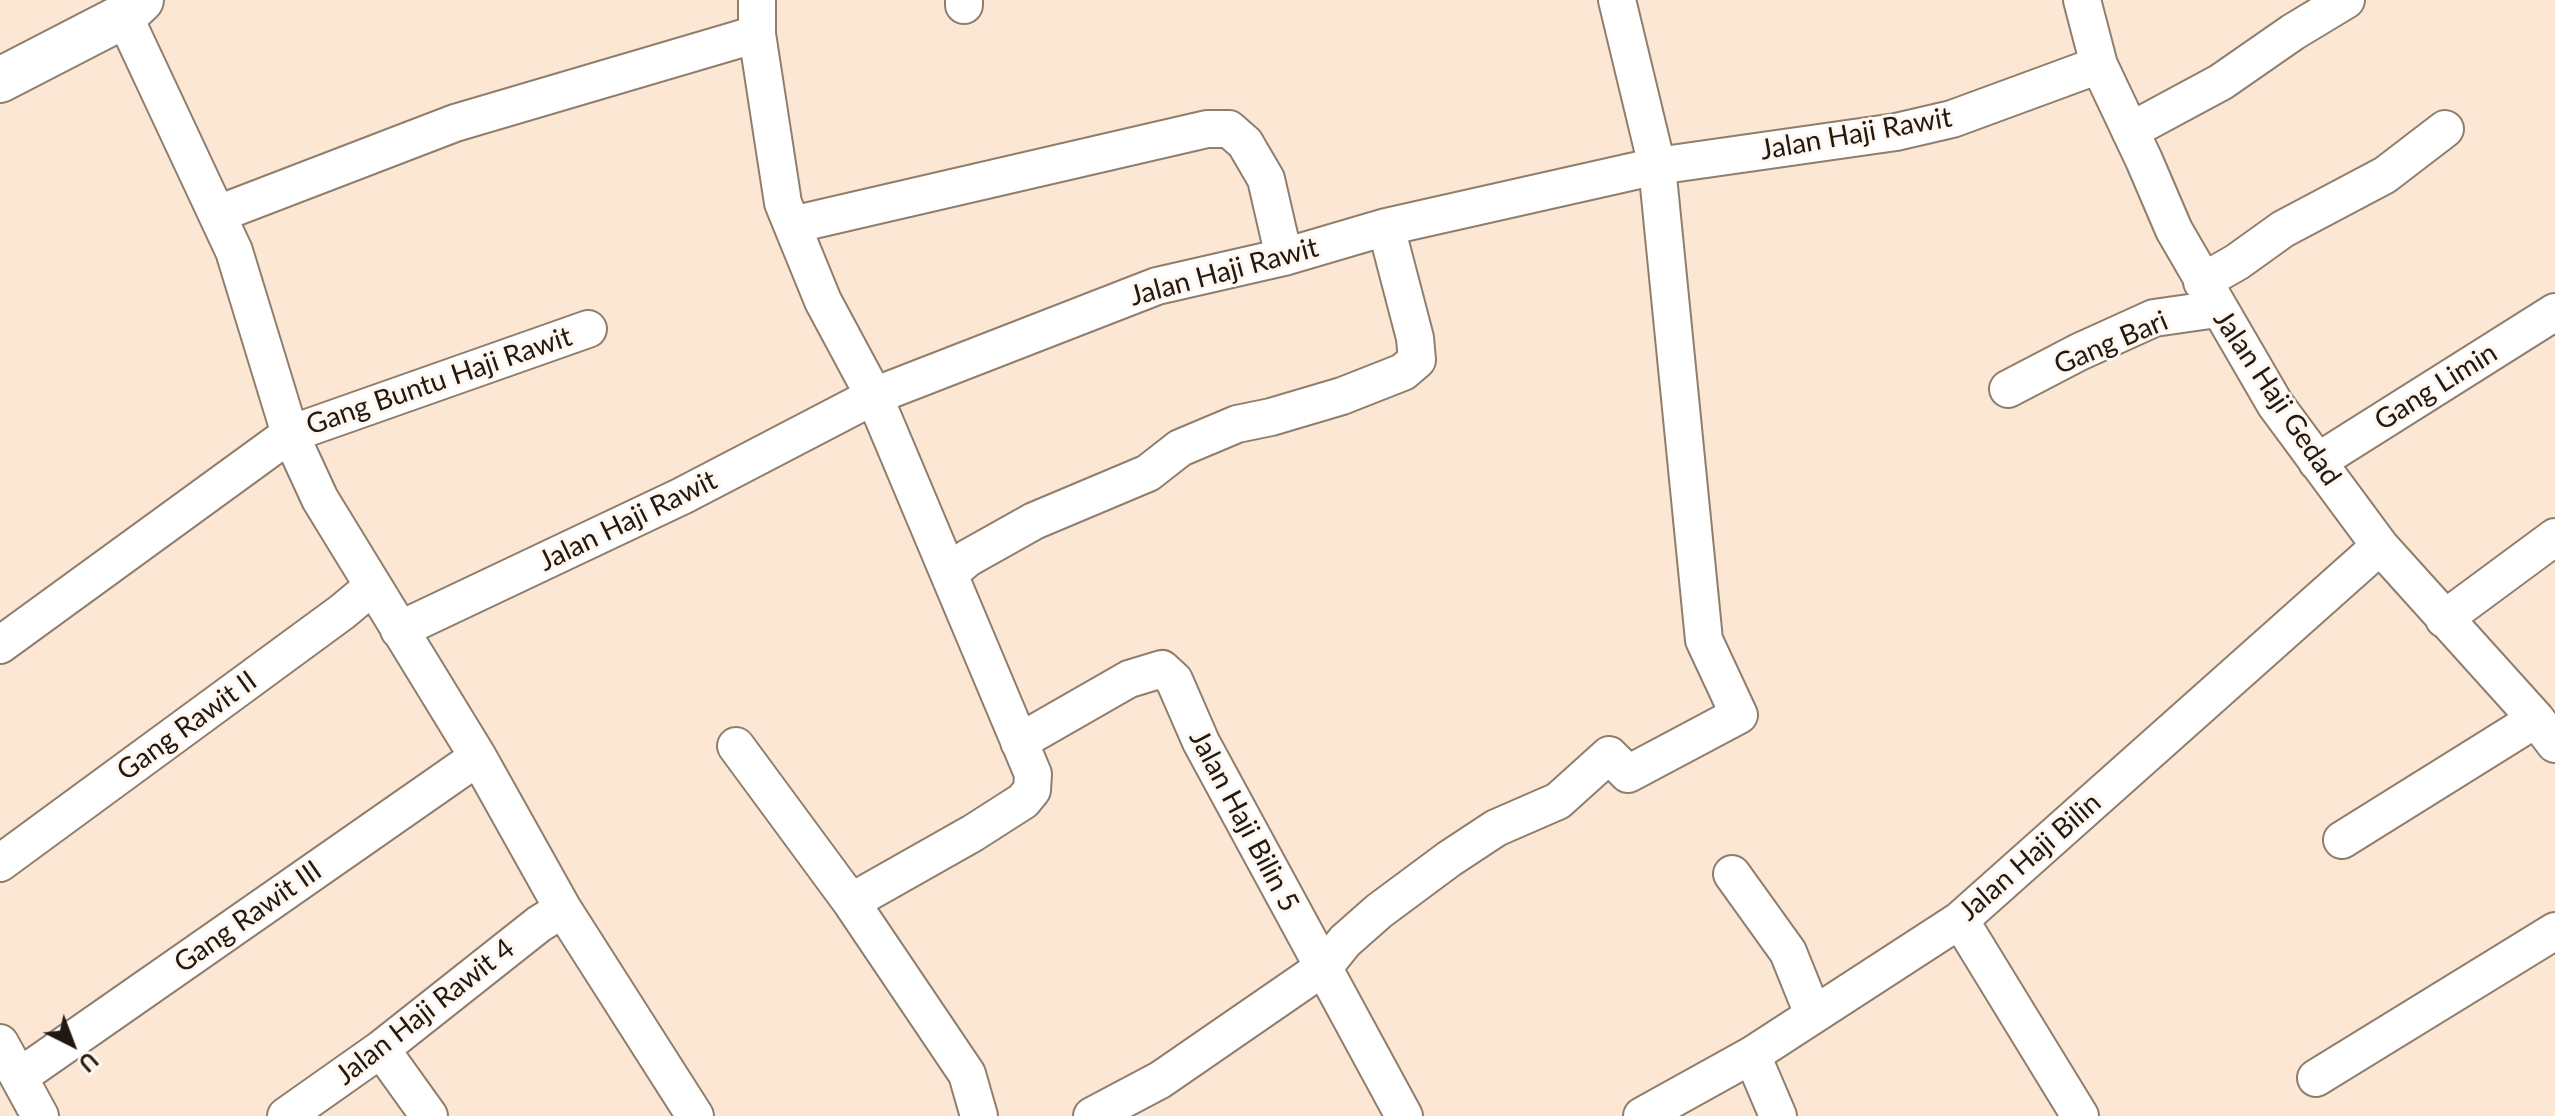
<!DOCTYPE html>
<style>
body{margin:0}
#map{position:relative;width:2555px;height:1116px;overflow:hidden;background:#fbe7d4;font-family:Lato,sans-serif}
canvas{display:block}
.north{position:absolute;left:32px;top:1004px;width:80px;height:80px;-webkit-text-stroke:6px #fff7ef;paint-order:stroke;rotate:138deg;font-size:22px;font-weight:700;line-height:32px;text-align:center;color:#201912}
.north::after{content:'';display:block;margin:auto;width:28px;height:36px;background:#201912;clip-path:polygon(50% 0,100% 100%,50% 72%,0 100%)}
</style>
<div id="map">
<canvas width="2555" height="1116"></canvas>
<div class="north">U</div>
</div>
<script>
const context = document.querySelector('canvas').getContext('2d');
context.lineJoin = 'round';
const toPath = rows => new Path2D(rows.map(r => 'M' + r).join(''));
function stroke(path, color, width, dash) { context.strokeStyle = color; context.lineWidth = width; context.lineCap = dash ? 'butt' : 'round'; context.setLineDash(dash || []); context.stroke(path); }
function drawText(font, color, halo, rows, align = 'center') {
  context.font = font + ' Lato,sans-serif'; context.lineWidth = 6; context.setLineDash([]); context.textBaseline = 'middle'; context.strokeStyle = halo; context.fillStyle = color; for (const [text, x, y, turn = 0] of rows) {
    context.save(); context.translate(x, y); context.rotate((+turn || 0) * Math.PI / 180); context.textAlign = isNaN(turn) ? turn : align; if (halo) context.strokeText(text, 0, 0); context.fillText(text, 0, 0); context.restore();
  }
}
const minor = toPath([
 [757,0,757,34,783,203,823,301,874,396,1033,774,1032,790,1023,801,973,833,851,902],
 [964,0,964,5],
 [2082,0,2099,65,2144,160,2174,230,2275,404,2380,546,2536,719,2555,744],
 [124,16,234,251,290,434,320,499,478,757,563,909,695,1116],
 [2130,131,2221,82,2293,32,2346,0],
 [218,214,455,123,757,34],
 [792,225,1207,129,1229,129,1245,143,1266,179,1284,257],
 [2202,282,2237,262,2283,229,2385,175,2445,129],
 [2008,389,2079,352,2154,318,2217,309],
 [2317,462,2555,312],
 [949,574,968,558,1034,521,1148,473,1180,448,1237,424,1271,417,1342,396,1403,372,1417,360,1415,338,1386,227],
 [2444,619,2555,537],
 [399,630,682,496,874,396,1157,286,1284,257,1386,227,1657,166,1896,132,1952,119,2099,65],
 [0,645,290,434,588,329],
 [1019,742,1129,679,1162,669,1174,680,1201,742,1404,1116],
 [736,746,851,902,967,1074,979,1116],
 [2342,840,2536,719],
 [0,863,342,612,372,587],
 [1732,874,1788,952,1813,1014],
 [1960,920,2080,1116],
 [0,1043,40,1116],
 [381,1049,429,1116],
 [1752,1055,1778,1116],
 [19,1077,478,757],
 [2316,1078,2555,931],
 [286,1116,381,1049,539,924,563,909],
 [1092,1116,1160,1080,1324,967,1345,941,1379,911,1449,859,1496,828,1558,801,1609,755,1628,774,1739,715,1704,640,1657,166,1617,0],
 [1642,1116,1752,1055,1960,920,2380,546]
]);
const secondary = toPath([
 [0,80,124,16,141,0]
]);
stroke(minor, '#907e6d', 40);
stroke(secondary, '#907e6d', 48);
stroke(minor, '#fff', 36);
stroke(secondary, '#fff', 44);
drawText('28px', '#201912', '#fff7ef', [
 ["Jalan Haji Rawit",1856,134,-10],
 ["Jalan Haji Rawit",1224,272,-15],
 ["Gang Bari",2111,343,-23],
 ["Gang Buntu Haji Rawit",439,381,-19],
 ["Gang Limin",2436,387,-32],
 ["Jalan Haji Gedad",2277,398,56],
 ["Jalan Haji Rawit",628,521,-26],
 ["Gang Rawit II",187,726,-36],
 ["Jalan Haji Bilin 5",1244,821,62],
 ["Jalan Haji Bilin",2030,857,-41],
 ["Gang Rawit III",248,917,-35],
 ["Jalan Haji Rawit 4",425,1012,-38]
]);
</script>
